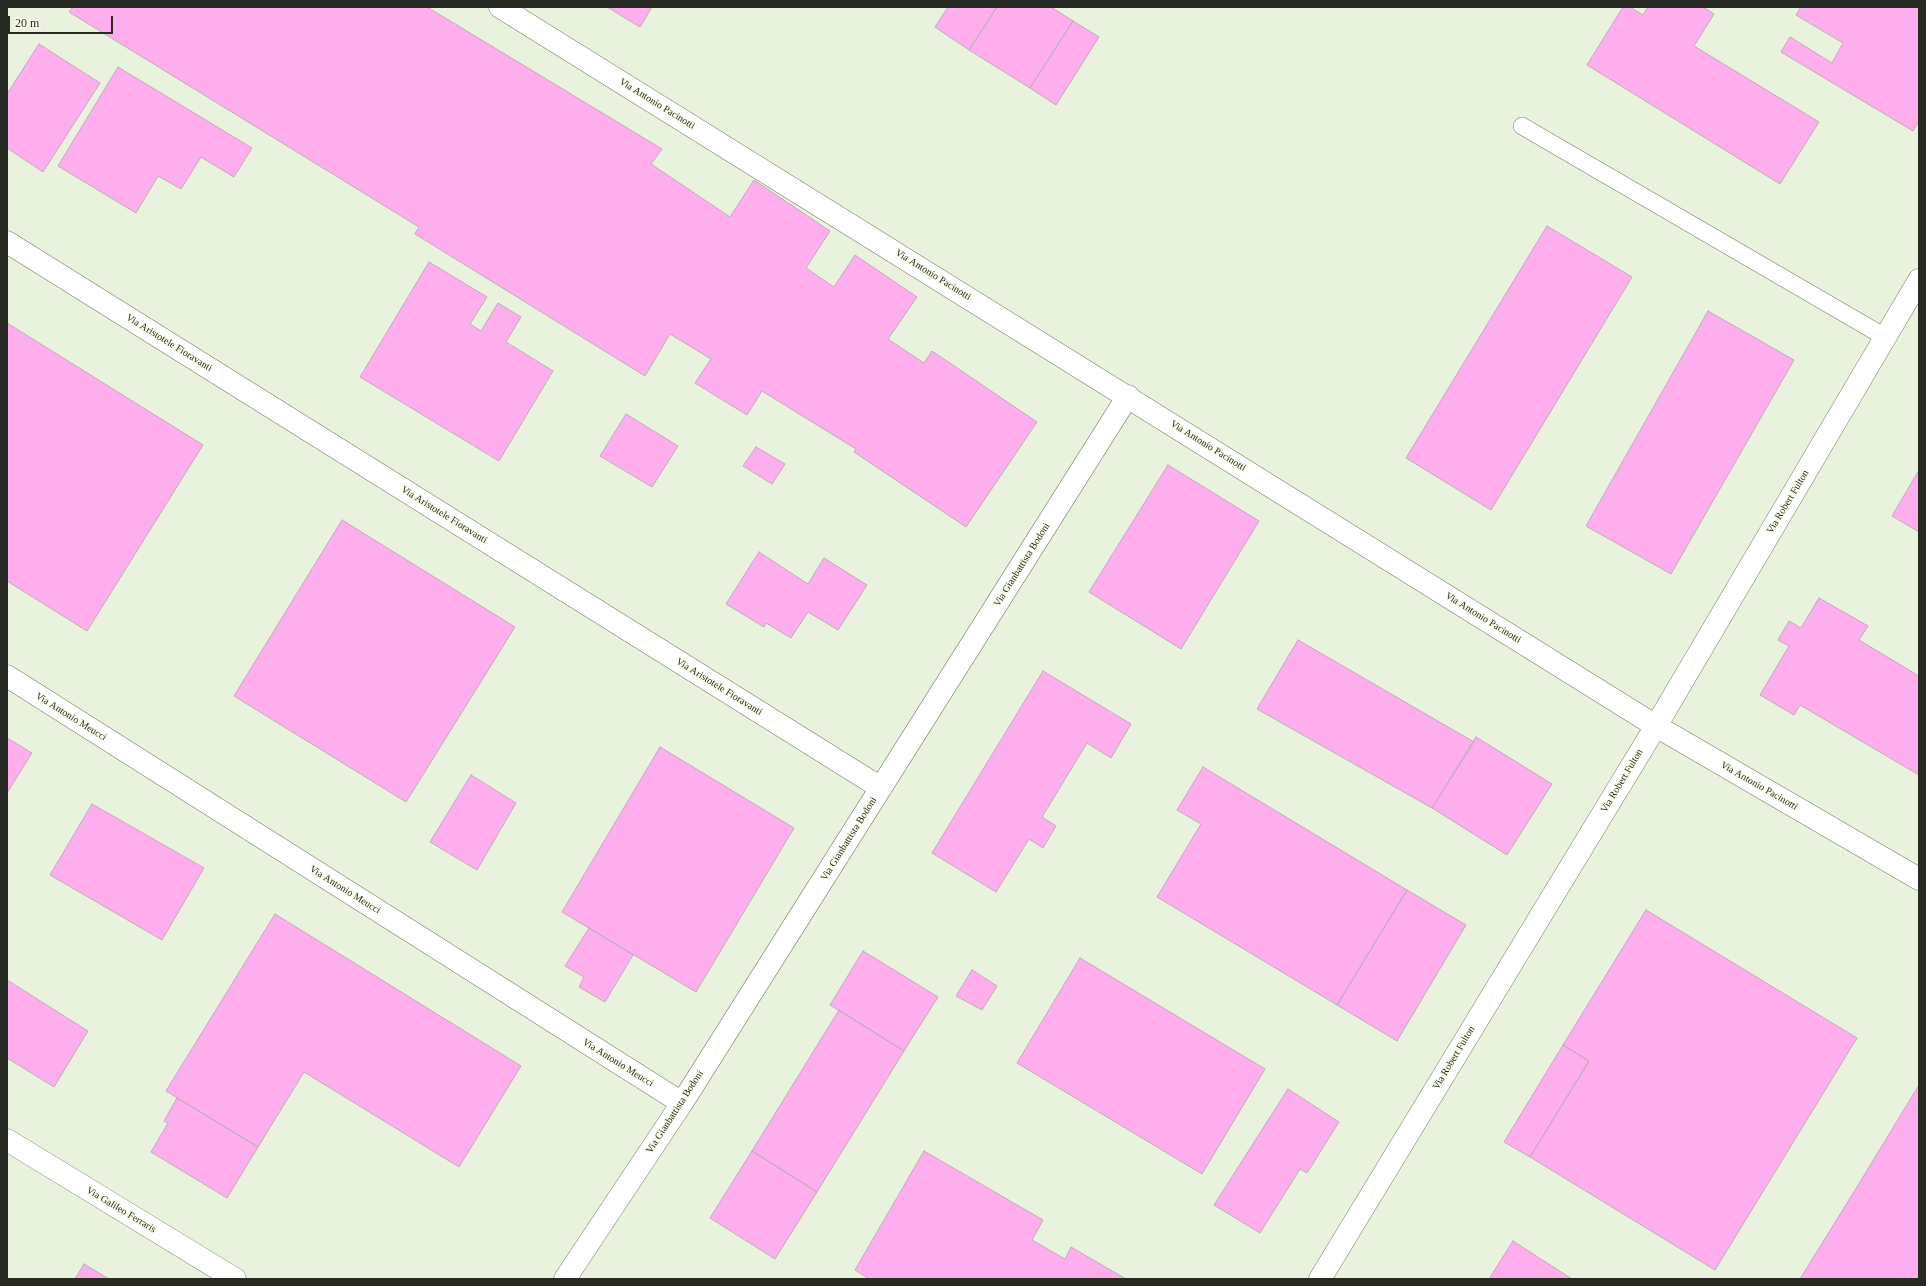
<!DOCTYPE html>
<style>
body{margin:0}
#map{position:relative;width:1926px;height:1286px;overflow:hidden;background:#e9f2dc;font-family:"Times New Roman",serif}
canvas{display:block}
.frame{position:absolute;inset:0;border:8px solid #272a22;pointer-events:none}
.scale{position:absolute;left:8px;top:16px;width:105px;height:18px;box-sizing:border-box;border:2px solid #272a22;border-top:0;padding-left:5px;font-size:12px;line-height:14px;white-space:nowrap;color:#272a22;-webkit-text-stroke:3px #f8feec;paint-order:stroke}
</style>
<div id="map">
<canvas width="1926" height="1286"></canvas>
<div class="frame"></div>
<div class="scale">20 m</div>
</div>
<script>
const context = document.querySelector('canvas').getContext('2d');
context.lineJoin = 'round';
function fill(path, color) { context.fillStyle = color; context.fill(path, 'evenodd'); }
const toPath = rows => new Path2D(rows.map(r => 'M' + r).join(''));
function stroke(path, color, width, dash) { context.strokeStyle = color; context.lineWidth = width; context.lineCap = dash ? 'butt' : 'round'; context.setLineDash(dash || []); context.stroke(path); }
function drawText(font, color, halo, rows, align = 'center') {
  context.font = font + ' "Times New Roman",serif'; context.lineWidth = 3; context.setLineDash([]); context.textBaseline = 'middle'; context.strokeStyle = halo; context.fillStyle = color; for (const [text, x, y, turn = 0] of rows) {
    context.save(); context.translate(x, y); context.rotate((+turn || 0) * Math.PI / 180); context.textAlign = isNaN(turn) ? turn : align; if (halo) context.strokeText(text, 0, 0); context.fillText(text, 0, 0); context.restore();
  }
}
const building = toPath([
 [73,7,427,7,662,149,651,164,730,217,754,180,830,231,806,268,834,287,855,255,917,297,888,339,924,363,932,351,1037,422,966,527,854,452,856,449,762,391,747,415,695,383,711,359,670,334,645,376,415,234,419,227,69,12,73,7],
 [607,7,652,7,640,27,607,7],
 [948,7,997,7,969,50,935,27,948,7],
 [997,7,1051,7,1073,21,1030,88,969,50,997,7],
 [1623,7,1630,7,1643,15,1648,7,1703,7,1714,14,1694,46,1819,122,1780,184,1587,65,1623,7],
 [1801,7,1919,7,1919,121,1913,131,1781,52,1790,37,1832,63,1843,43,1796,15,1801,7],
 [1073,21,1099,37,1056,105,1030,88,1073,21],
 [39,44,100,83,43,172,7,148,7,94,39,44],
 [118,67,252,148,234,177,201,157,181,189,158,176,136,213,58,166,118,67],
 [1547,226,1632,277,1491,510,1406,458,1547,226],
 [429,262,487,297,470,324,481,331,498,303,521,317,506,342,553,371,499,461,360,377,429,262],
 [1708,311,1794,360,1671,574,1586,526,1708,311],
 [7,323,203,445,87,631,7,581,7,323],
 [626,414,678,446,652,487,600,456,626,414],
 [756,447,785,464,772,484,743,466,756,447],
 [1168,465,1259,521,1181,649,1089,592,1168,465],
 [1919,470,1919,532,1892,516,1919,470],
 [342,520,515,627,406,802,234,696,342,520],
 [759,552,808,584,824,558,867,585,838,630,808,612,791,638,766,623,764,627,726,604,759,552],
 [1819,598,1868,626,1859,640,1919,676,1919,775,1800,705,1794,715,1760,695,1789,646,1778,640,1789,621,1801,628,1819,598],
 [1298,640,1474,742,1432,808,1257,709,1298,640],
 [1043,671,1131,724,1111,758,1087,743,1042,817,1056,826,1043,848,1029,839,996,892,932,853,1043,671],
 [1476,737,1552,784,1507,855,1432,808,1476,737],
 [7,738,32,753,7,793,7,738],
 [660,747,794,828,696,992,562,912,660,747],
 [1203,767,1407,890,1337,1005,1157,897,1201,824,1177,810,1203,767],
 [471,775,516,803,477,870,430,842,471,775],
 [92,804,204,868,162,940,50,875,92,804],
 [1407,890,1466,925,1397,1041,1337,1005,1407,890],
 [1646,910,1857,1038,1715,1270,1530,1157,1589,1061,1563,1045,1646,910],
 [275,914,521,1066,459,1167,304,1072,258,1147,166,1091,275,914],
 [589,928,633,955,605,1002,579,987,584,977,565,966,589,928],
 [863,951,938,997,904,1051,830,1005,863,951],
 [1080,958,1265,1069,1202,1174,1017,1063,1080,958],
 [972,970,997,986,982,1010,956,996,972,970],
 [7,980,88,1031,54,1087,7,1058,7,980],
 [839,1010,904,1051,817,1192,752,1151,839,1010],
 [1563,1045,1589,1061,1530,1157,1504,1142,1563,1045],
 [1919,1085,1919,1279,1800,1279,1860,1182,1919,1085],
 [1288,1089,1339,1122,1307,1173,1300,1169,1260,1233,1214,1205,1288,1089],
 [177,1098,258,1147,227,1198,151,1152,168,1123,164,1121,177,1098],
 [752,1151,817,1192,775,1259,710,1218,752,1151],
 [924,1151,1043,1220,1032,1240,1065,1259,1071,1247,1126,1279,869,1279,855,1270,924,1151],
 [1513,1241,1572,1279,1489,1279,1513,1241],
 [84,1264,109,1279,75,1279,84,1264]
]);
fill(building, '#feaeec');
stroke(building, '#bfabba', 1);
const lane = toPath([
 [1522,126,1885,337]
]);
const street = toPath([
 [500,7,1656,726,1919,879],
 [7,242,881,788],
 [7,676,682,1103],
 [7,1140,235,1279],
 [565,1279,682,1103,1128,396],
 [1320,1279,1656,726,1919,280]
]);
stroke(lane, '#777e6a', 18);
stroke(street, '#777e6a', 23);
stroke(lane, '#fff', 17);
stroke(street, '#fff', 22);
drawText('10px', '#272a22', '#f8feec', [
 ["Via Antonio Pacinotti",657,104,32],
 ["Via Antonio Pacinotti",933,275,32],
 ["Via Aristotele Fioravanti",169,343,32],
 ["Via Antonio Pacinotti",1208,446,32],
 ["Via Robert Fulton",1788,502,-59],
 ["Via Aristotele Fioravanti",444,515,32],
 ["Via Gianbattista Bodoni",1022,565,-58],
 ["Via Antonio Pacinotti",1483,618,32],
 ["Via Aristotele Fioravanti",719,687,32],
 ["Via Antonio Meucci",71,717,32],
 ["Via Robert Fulton",1622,781,-59],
 ["Via Antonio Pacinotti",1759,786,30],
 ["Via Gianbattista Bodoni",849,839,-58],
 ["Via Antonio Meucci",345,890,32],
 ["Via Robert Fulton",1454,1058,-59],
 ["Via Antonio Meucci",618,1063,32],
 ["Via Gianbattista Bodoni",675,1112,-57],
 ["Via Galileo Ferraris",121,1210,31]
]);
</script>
